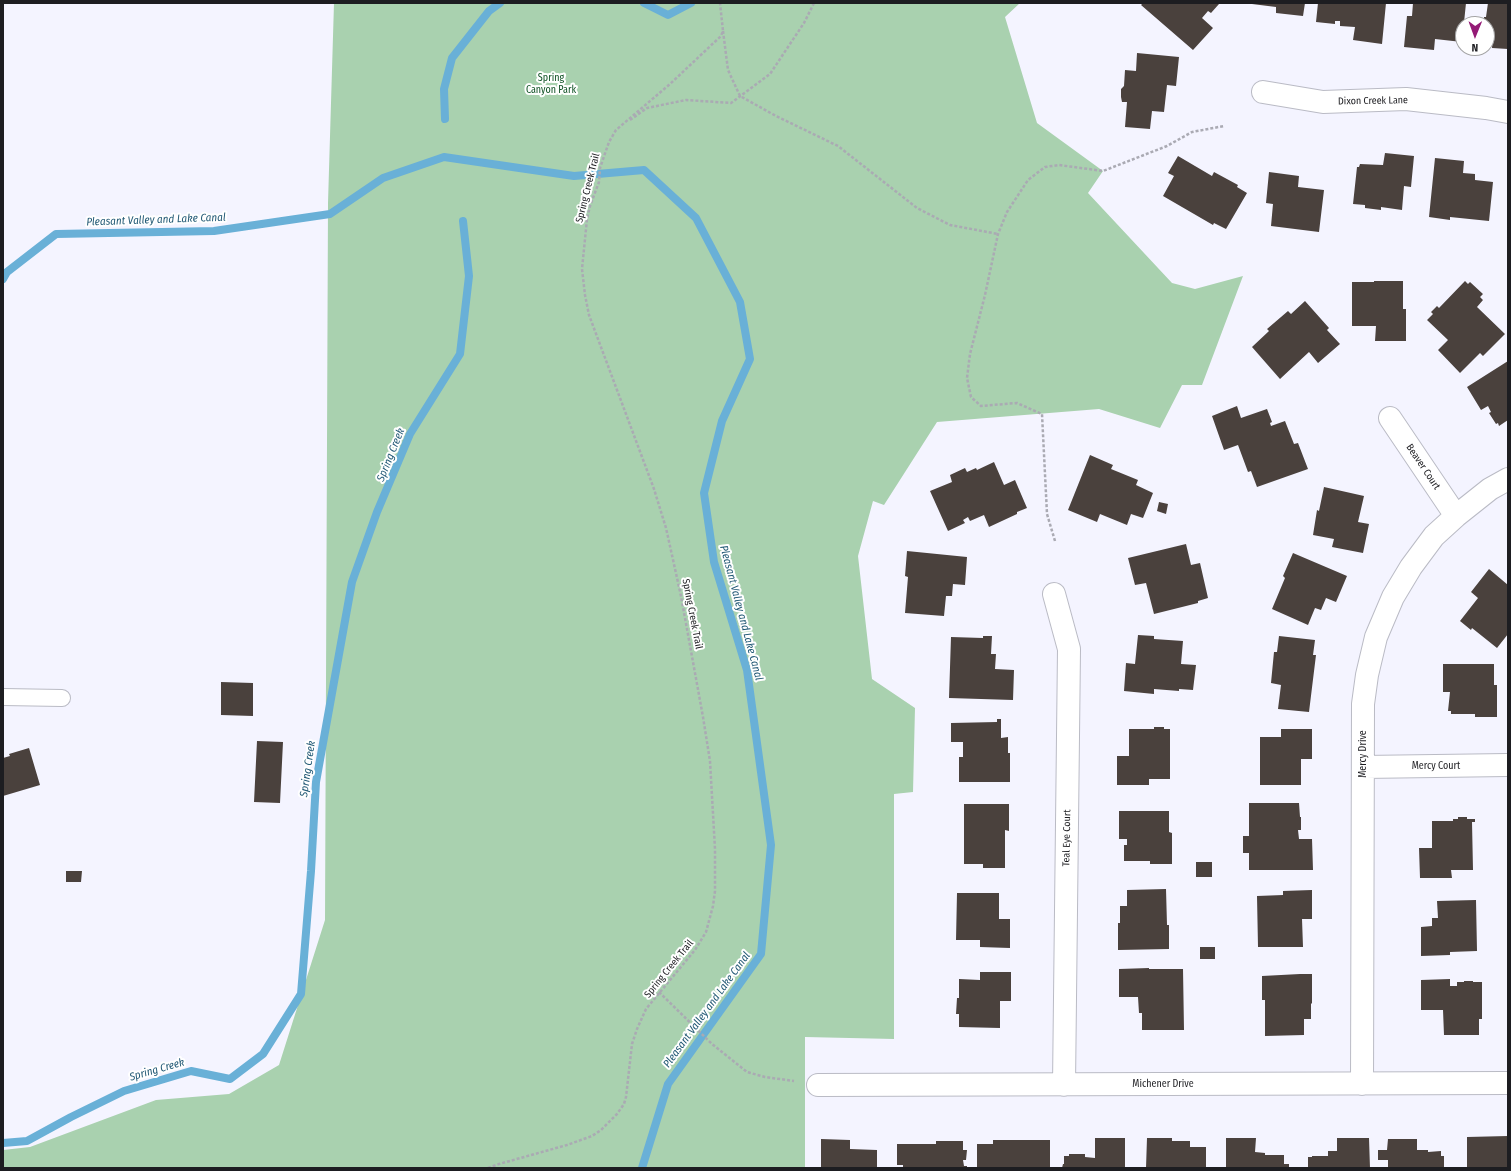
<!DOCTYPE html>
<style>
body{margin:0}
#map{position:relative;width:1511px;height:1171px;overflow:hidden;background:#f4f4ff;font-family:"Fira Sans Condensed",sans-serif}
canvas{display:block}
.frame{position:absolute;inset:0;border:4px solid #1d1d21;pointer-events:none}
.north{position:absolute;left:1455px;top:16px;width:40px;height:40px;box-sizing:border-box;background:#fff;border:1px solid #a5a5a6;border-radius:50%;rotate:181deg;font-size:11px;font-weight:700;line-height:16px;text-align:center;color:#1d1d21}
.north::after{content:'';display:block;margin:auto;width:14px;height:18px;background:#941a76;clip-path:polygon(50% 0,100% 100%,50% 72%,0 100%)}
</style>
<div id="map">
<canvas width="1511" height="1171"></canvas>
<div class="frame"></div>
<div class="north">N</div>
</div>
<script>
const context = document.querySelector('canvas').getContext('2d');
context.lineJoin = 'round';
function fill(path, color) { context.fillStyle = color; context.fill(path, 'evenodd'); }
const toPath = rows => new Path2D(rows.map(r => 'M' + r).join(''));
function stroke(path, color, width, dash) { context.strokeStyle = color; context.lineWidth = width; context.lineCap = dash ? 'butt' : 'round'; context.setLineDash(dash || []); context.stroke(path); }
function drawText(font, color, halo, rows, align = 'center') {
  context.font = font + ' "Fira Sans Condensed",sans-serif'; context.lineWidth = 4; context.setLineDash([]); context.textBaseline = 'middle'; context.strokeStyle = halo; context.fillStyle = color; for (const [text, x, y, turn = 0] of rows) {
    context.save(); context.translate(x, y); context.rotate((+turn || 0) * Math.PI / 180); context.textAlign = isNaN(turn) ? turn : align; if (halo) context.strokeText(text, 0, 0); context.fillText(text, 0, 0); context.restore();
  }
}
fill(toPath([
 [334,3,1020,3,1005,17,1037,123,1103,171,1088,193,1172,283,1195,289,1243,276,1202,385,1182,385,1160,428,1099,409,937,422,884,505,873,501,858,556,872,679,915,708,913,792,894,794,894,1039,805,1037,805,1168,3,1168,3,1150,30,1147,156,1100,229,1094,279,1065,325,920,328,203]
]), '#a9d1af');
stroke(toPath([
 [644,3,668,15,691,3],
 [445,119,444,89,452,58,489,11,500,3],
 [3,279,7,272,56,234,214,231,330,214,383,178,444,157,574,176,644,170,696,218,740,302,750,359,722,421,704,493,714,562,747,670,771,845,761,954,668,1084,642,1168],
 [3,1143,27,1141,71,1117,124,1091,191,1071,230,1079,263,1054,301,994,311,871,316,782,352,582,377,512,410,434,460,354,469,276,463,221]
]), '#69b0d7', 8);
fill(toPath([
 [1143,3,1217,3,1219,4,1211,13,1208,11,1202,18,1213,28,1193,50,1141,5],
 [1244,3,1305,3,1303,16,1276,13,1276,7],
 [1318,3,1386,3,1382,44,1353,40,1355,27,1340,26,1340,21,1335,21,1335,24,1316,22],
 [1413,3,1466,3,1462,42,1435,39,1434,50,1404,47,1407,16,1412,16],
 [1488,3,1507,3,1508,49,1492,48,1493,36,1487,35,1487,24,1484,24,1484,17,1486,17],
 [1137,53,1179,57,1176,86,1167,85,1164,112,1152,111,1150,129,1125,127,1127,102,1122,102,1121,97,1121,89,1124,86,1125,70,1136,71],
 [1385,153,1414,156,1411,187,1404,186,1402,210,1381,207,1381,210,1365,208,1365,205,1353,204,1357,167,1359,167,1360,164,1383,165],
 [1178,156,1212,176,1214,172,1238,185,1237,187,1247,193,1226,229,1214,223,1213,225,1163,196,1174,176,1168,173],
 [1435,158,1464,161,1463,173,1475,174,1475,180,1493,182,1489,221,1450,217,1450,220,1429,217],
 [1269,172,1299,176,1298,187,1324,190,1319,232,1271,226,1273,204,1266,203],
 [1374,281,1403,281,1403,309,1406,309,1406,341,1375,341,1376,326,1352,326,1352,282,1374,282],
 [1465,281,1468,284,1470,282,1483,294,1480,297,1483,300,1477,307,1505,334,1483,356,1480,353,1460,373,1438,350,1448,340,1427,320,1433,314,1431,312,1437,306,1439,308],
 [1305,301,1329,328,1327,330,1340,344,1318,363,1309,352,1280,379,1252,347,1269,331,1267,329,1288,311,1291,314],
 [1508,361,1508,420,1499,426,1498,423,1496,424,1489,413,1491,412,1488,406,1481,410,1467,387],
 [1237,406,1241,418,1267,409,1272,422,1270,423,1271,426,1285,421,1294,444,1298,443,1308,469,1257,487,1251,471,1248,472,1238,445,1224,450,1212,416],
 [1090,455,1113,465,1111,469,1138,480,1136,485,1153,493,1143,518,1131,514,1127,525,1100,514,1097,522,1068,510],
 [994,462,1004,485,1015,480,1027,508,1017,512,1017,514,989,527,984,515,970,521,968,517,963,520,965,523,948,531,930,491,952,482,950,475,965,468,967,472,976,468,977,470],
 [1324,487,1364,496,1358,522,1369,524,1363,553,1332,547,1334,539,1313,535,1317,510,1319,511],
 [1159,502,1168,504,1166,514,1157,511],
 [1186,544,1191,565,1200,563,1208,598,1198,601,1198,603,1154,614,1146,583,1135,585,1128,558],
 [907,551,967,557,965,585,953,584,952,596,946,596,944,616,905,613,908,577,905,576],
 [1293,553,1347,576,1336,602,1326,598,1321,610,1315,608,1308,625,1272,609,1285,578,1283,576],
 [1489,569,1508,585,1508,634,1497,648,1472,628,1471,630,1460,621,1478,598,1471,592],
 [1138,635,1154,636,1154,639,1183,641,1181,664,1196,665,1193,690,1179,689,1179,691,1154,689,1154,694,1124,691,1126,663,1135,664],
 [983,636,992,636,991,654,996,654,995,669,1014,670,1013,700,949,698,951,637,983,638],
 [1279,636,1315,640,1313,655,1316,655,1309,712,1278,709,1281,685,1271,683,1274,652,1277,652],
 [1443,664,1494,664,1494,685,1497,685,1497,717,1475,717,1475,714,1451,714,1451,711,1448,711,1450,692,1443,692],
 [221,682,253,683,253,716,221,715],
 [997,719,1001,719,1001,738,1008,737,1008,753,1010,753,1010,782,959,782,959,757,963,757,963,742,951,742,951,723,997,722],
 [1154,727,1164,727,1164,729,1170,729,1170,779,1149,779,1149,785,1117,785,1117,756,1129,756,1129,729,1154,729],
 [1281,729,1312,729,1312,759,1301,759,1301,785,1260,785,1260,737,1281,737],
 [257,741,283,742,280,803,254,802],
 [29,748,40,785,3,796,3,758,10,756,9,754],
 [1249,803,1299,803,1300,817,1301,817,1301,830,1298,830,1299,839,1312,839,1313,870,1249,870,1249,853,1243,853,1243,836,1249,836],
 [964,804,1009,804,1009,831,1005,830,1005,868,983,868,983,864,964,864],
 [1119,811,1169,811,1169,832,1172,833,1172,864,1150,864,1150,861,1124,861,1124,845,1127,845,1127,839,1119,839],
 [1458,817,1467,817,1467,819,1475,819,1475,822,1472,822,1473,870,1451,870,1452,878,1420,878,1419,848,1432,848,1432,821,1453,821,1453,819,1458,819],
 [1196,862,1212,862,1212,877,1196,877],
 [66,871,82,871,81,882,66,882],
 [1166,889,1167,925,1169,925,1169,949,1118,950,1118,923,1120,923,1120,906,1127,906,1127,890],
 [1312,890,1312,919,1302,919,1303,947,1258,947,1257,896,1283,895,1283,891],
 [957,893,999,893,999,919,1010,919,1010,948,980,947,980,940,956,940],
 [1476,900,1477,951,1450,952,1450,955,1421,956,1421,927,1432,926,1432,918,1438,918,1437,901],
 [1200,947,1215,947,1215,959,1200,959],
 [1149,968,1149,969,1183,969,1184,1030,1142,1030,1142,1013,1139,1013,1138,997,1119,997,1119,969],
 [980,972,1011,972,1011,1001,1000,1001,1000,1028,959,1027,959,1014,956,1014,957,998,959,998,959,979,980,980],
 [1300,974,1312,974,1312,1004,1311,1003,1311,1019,1304,1019,1304,1035,1265,1036,1265,1000,1262,1000,1262,976],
 [1450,979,1450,986,1457,986,1457,982,1464,982,1464,981,1473,981,1473,982,1482,982,1482,1019,1479,1019,1479,1035,1444,1035,1443,1010,1421,1010,1421,980],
 [1508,1136,1508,1168,1467,1168,1467,1137],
 [1095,1138,1125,1138,1125,1168,1062,1168,1063,1164,1064,1164,1064,1156,1069,1156,1069,1154,1085,1154,1085,1157,1095,1158],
 [1147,1138,1172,1138,1172,1141,1190,1141,1190,1147,1206,1147,1206,1168,1146,1168],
 [1226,1138,1256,1138,1255,1152,1265,1153,1265,1155,1284,1155,1284,1164,1289,1164,1289,1168,1226,1168],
 [1337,1138,1369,1138,1370,1168,1308,1168,1308,1157,1312,1157,1312,1156,1328,1156,1328,1151,1337,1151],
 [821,1139,850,1140,850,1149,877,1150,877,1168,821,1168],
 [1388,1139,1417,1139,1417,1150,1428,1150,1428,1152,1441,1151,1441,1156,1444,1156,1444,1168,1388,1168,1388,1160,1378,1160,1378,1150,1387,1150],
 [993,1140,1050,1140,1050,1168,977,1168,977,1144,993,1144],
 [936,1141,963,1141,963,1150,967,1150,966,1160,963,1160,964,1166,967,1166,967,1168,903,1168,903,1165,897,1165,897,1144,936,1144]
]), '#4a413d');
const lane = toPath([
 [3,697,62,698]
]);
const street = toPath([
 [1263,92,1323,102,1406,99,1486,108,1508,112],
 [1390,418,1456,516],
 [1054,594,1069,649,1064,1085],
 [1363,767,1508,765],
 [1362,1084,1363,704,1367,675,1376,637,1393,597,1411,567,1434,536,1456,516,1490,489,1508,479],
 [818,1085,1508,1083]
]);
stroke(lane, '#babbc5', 18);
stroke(street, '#babbc5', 24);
stroke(toPath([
 [723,31,728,70,740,96,776,116,838,146,917,208,950,225,998,234],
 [630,120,647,108,686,100,731,103,770,74,804,23,814,3],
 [1055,541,1047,514,1042,414,1017,403,981,406,971,397,967,378,970,354,985,295,998,234,1007,212,1028,180,1045,167,1059,165,1103,171,1167,146,1192,132,1224,126],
 [659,992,712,1044,747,1072,765,1077,794,1081],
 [488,1168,499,1164,567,1145,592,1136,601,1130,617,1114,624,1104,626,1097,632,1044,637,1029,646,1009,695,950,706,932,713,906,715,891,715,849,710,761,703,717,681,596,666,528,654,489,589,315,585,295,582,269,587,219,590,206,599,182,600,168,609,142,616,130,670,84,721,36,723,31,720,3]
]), '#aaaab3', 2.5, [3, 2]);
stroke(lane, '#fff', 16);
stroke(street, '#fff', 22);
drawText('10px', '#0f5124', '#fff', [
 ["Spring",551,78],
 ["Canyon Park",551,90]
]);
drawText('10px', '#1d1d21', '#fff', [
 ["Dixon Creek Lane",1373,101,-1],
 ["Spring Creek Trail",588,188,-76],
 ["Beaver Court",1423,467,56],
 ["Spring Creek Trail",692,614,79],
 ["Mercy Drive",1363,754,-90],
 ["Mercy Court",1436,766],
 ["Teal Eye Court",1067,838,-89],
 ["Spring Creek Trail",669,969,-51],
 ["Michener Drive",1163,1084]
]);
drawText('italic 11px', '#225975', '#fff', [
 ["Pleasant Valley and Lake Canal",156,220,-2],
 ["Spring Creek",391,455,-68],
 ["Pleasant Valley and Lake Canal",741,613,75],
 ["Spring Creek",308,769,-82],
 ["Pleasant Valley and Lake Canal",707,1010,-54],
 ["Spring Creek",157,1070,-16]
]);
</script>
